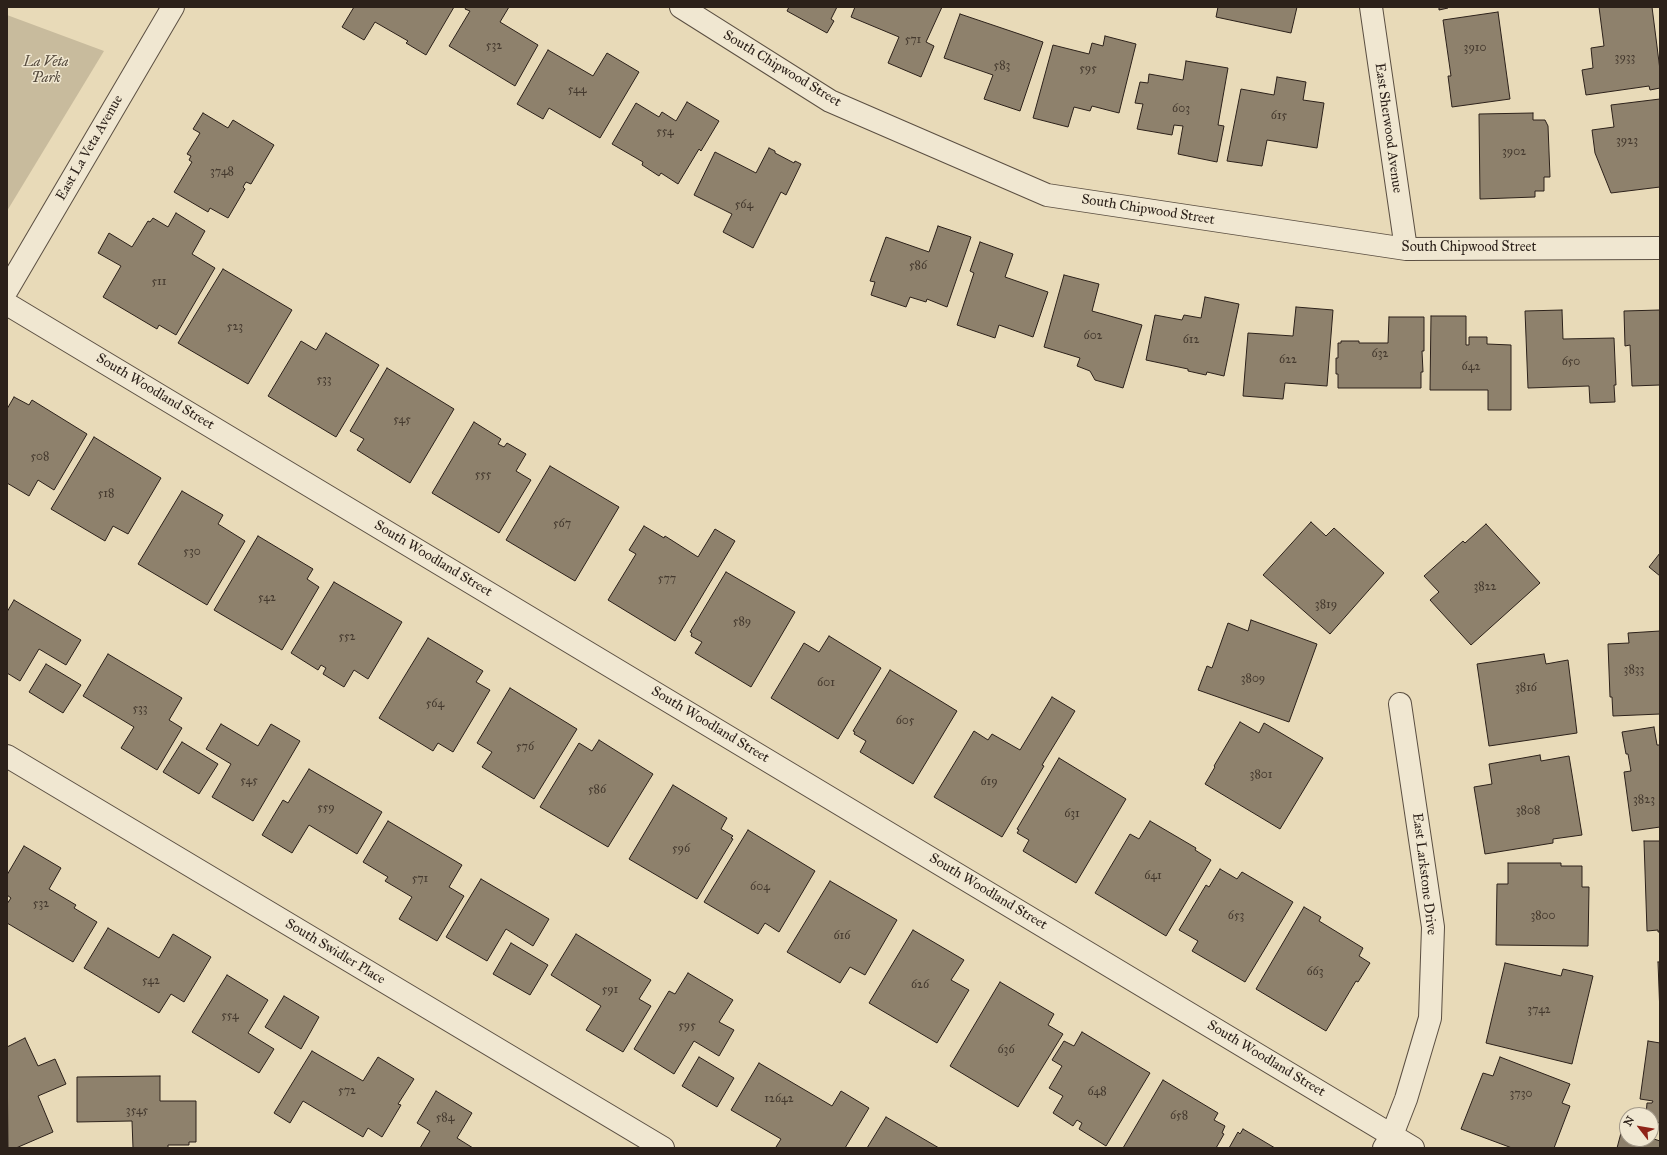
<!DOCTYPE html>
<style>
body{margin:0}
#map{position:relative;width:1667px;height:1155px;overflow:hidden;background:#e8dab8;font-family:"IM FELL Great Primer",serif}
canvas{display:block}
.frame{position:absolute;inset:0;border:8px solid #2c211a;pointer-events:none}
.north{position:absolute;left:1619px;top:1107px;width:40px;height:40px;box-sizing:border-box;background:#f0e7d1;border:1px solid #a29888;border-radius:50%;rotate:301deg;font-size:11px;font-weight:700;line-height:16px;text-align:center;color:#2c211a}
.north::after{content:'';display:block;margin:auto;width:14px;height:18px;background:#8f2418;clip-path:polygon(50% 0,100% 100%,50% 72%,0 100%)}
</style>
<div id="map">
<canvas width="1667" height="1155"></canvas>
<div class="frame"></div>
<div class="north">N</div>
</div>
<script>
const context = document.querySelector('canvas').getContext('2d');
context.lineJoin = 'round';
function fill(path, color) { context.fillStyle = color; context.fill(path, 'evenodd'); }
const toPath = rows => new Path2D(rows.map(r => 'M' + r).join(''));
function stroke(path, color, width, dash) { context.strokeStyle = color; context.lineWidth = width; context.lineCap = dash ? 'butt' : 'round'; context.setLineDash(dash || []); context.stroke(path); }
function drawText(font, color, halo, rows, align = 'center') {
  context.font = font + ' "IM FELL Great Primer",serif'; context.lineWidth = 3; context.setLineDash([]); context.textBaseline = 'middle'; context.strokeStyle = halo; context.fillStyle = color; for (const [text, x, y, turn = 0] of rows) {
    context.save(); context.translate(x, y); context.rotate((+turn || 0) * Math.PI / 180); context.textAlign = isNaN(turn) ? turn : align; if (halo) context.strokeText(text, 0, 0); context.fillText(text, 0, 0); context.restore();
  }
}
fill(toPath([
 [7,15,104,51,7,211]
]), '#c8bb9d');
const building = toPath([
 [354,7,454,7,426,55,406,43,408,41,375,22,364,40,342,27,354,7],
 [466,7,509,7,500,22,538,45,515,86,449,46,470,11,465,9,466,7],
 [789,7,837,7,831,19,834,21,827,33,787,11,789,7],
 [855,7,942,7,926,42,934,46,921,77,888,63,899,37,851,17,855,7],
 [1218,7,1297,7,1291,33,1216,17,1218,7],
 [1439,7,1448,7,1448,8,1439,10,1439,7],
 [1599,7,1652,7,1660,70,1660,88,1650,90,1649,86,1586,95,1582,70,1593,68,1591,48,1604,46,1599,7],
 [1498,12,1510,99,1452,107,1448,76,1451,76,1443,20,1498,12],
 [960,14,1043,42,1020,111,984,99,993,75,944,58,960,14],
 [1105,36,1136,44,1119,113,1092,106,1090,111,1074,107,1068,127,1033,118,1053,45,1089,54,1092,43,1103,46,1105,36],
 [548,50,593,76,607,53,639,72,600,138,549,108,543,119,517,104,548,50],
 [1186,61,1228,68,1218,125,1224,126,1217,162,1178,154,1183,126,1174,125,1172,135,1137,129,1143,104,1135,103,1140,82,1148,83,1149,74,1183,80,1186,61],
 [1277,77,1306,82,1303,100,1324,103,1317,148,1267,140,1262,166,1227,161,1241,89,1274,95,1277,77],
 [1660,99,1660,187,1611,193,1595,153,1592,130,1614,127,1611,105,1660,99],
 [687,102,719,121,701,151,699,149,678,184,661,173,659,176,642,165,643,162,612,144,636,103,659,117,662,112,676,121,687,102],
 [203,113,228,128,233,120,274,145,251,184,246,182,243,187,245,189,228,218,210,208,208,212,174,192,192,162,189,160,191,156,187,154,200,133,193,129,203,113],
 [1533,113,1533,120,1545,120,1548,126,1550,177,1544,177,1544,191,1535,191,1535,197,1480,199,1479,114,1533,113],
 [769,148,775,151,775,153,794,163,795,161,801,164,786,195,781,192,753,248,723,232,732,214,694,195,715,152,756,173,769,148],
 [176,213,205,231,192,254,215,268,176,335,159,325,157,329,103,297,121,266,98,253,109,233,132,247,148,221,150,222,153,218,168,227,176,213],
 [938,226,971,237,947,307,927,299,926,302,910,297,906,307,871,295,875,282,870,281,886,237,929,252,938,226],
 [980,242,1013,254,1005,277,1048,292,1033,337,999,325,995,338,957,325,974,273,970,271,980,242],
 [223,269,292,310,248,384,178,343,223,269],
 [1064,275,1099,284,1092,311,1142,325,1123,388,1095,380,1090,371,1077,366,1080,358,1044,347,1064,275],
 [1205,297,1239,304,1224,376,1207,372,1206,375,1188,371,1188,369,1146,360,1155,315,1182,320,1184,315,1201,318,1205,297],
 [1296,307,1333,310,1327,386,1285,383,1283,399,1243,396,1248,333,1293,336,1296,307],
 [1562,310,1563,339,1614,338,1616,385,1614,385,1615,402,1590,403,1589,386,1528,388,1525,311,1562,310],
 [1660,310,1660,385,1632,386,1630,345,1625,346,1624,311,1660,310],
 [1431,316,1466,316,1466,345,1469,345,1469,337,1487,337,1487,344,1511,345,1511,410,1488,410,1488,390,1430,390,1431,316],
 [1389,317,1424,317,1424,351,1422,351,1423,372,1421,372,1421,388,1338,388,1338,374,1336,374,1336,358,1338,358,1338,343,1341,343,1341,341,1359,341,1359,343,1388,343,1389,317],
 [326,333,379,365,336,437,268,396,301,341,316,350,326,333],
 [387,368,454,409,410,483,357,450,364,439,350,431,387,368],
 [14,397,29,405,32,400,87,434,54,490,38,480,29,496,7,483,7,409,14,397],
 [474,422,501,439,498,444,504,447,507,443,526,454,516,471,531,480,499,533,432,493,474,422],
 [94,437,161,478,128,534,113,526,105,541,51,509,94,437],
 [550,466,619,507,575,581,506,540,550,466],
 [182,491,223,515,218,524,245,541,207,605,138,564,182,491],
 [1311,522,1326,536,1334,528,1384,573,1330,634,1263,575,1311,522],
 [1486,524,1540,583,1471,645,1430,600,1439,592,1424,576,1463,541,1465,543,1486,524],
 [644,526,664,538,665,536,698,557,715,529,735,541,675,641,608,600,636,554,629,550,644,526],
 [258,536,313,569,307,579,319,587,282,650,214,610,258,536],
 [1660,553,1660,576,1649,567,1660,553],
 [726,572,795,612,751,687,695,653,702,642,691,636,692,633,690,632,726,572],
 [334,582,402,622,368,679,354,670,344,687,323,674,326,668,321,665,318,670,291,653,334,582],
 [14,600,81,640,66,665,39,649,20,681,7,673,7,612,14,600],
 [1251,620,1317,644,1289,722,1198,690,1207,666,1212,668,1228,623,1248,631,1251,620],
 [1660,631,1660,714,1613,716,1612,697,1610,697,1608,644,1629,643,1628,633,1660,631],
 [829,636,881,668,838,739,771,698,804,643,819,652,829,636],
 [428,638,483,671,476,682,490,690,453,752,438,743,433,751,379,718,428,638],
 [108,654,182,698,169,720,182,728,157,770,121,748,134,727,83,696,108,654],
 [1544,654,1546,664,1568,660,1577,733,1489,746,1477,664,1544,654],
 [46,664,81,685,63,713,29,692,46,664],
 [890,670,957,711,913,784,860,752,866,741,854,734,855,732,853,731,890,670],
 [510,688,577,729,534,799,482,767,492,752,477,743,510,688],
 [1052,697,1075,711,1042,765,1044,766,1002,837,934,797,974,731,988,740,992,734,1020,750,1052,697],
 [1240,722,1259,733,1264,723,1323,758,1280,829,1205,784,1215,767,1214,766,1240,722],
 [221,724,258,746,271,724,300,741,253,821,212,797,231,764,206,749,221,724],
 [1654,727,1657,745,1660,745,1660,827,1632,831,1624,772,1631,771,1628,754,1626,754,1622,732,1654,727],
 [599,740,653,774,608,847,540,807,579,743,592,751,599,740],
 [182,742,218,764,199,794,163,772,182,742],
 [1540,755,1541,761,1569,756,1582,835,1553,839,1553,843,1485,854,1474,787,1492,784,1489,764,1540,755],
 [1059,758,1126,799,1076,883,1023,851,1029,840,1017,833,1019,830,1017,829,1059,758],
 [309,769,382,812,357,854,309,825,292,853,262,835,283,800,288,803,309,769],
 [673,785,727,818,721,829,733,836,731,838,733,839,697,899,629,859,673,785],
 [388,821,462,865,449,887,464,896,437,941,399,919,412,897,385,881,388,877,363,862,388,821],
 [1150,821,1196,848,1195,850,1211,860,1166,936,1095,893,1130,834,1139,839,1150,821],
 [748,830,815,871,779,932,765,923,758,934,704,902,748,830],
 [1644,841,1660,841,1660,932,1658,932,1658,930,1647,931,1644,841],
 [24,846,61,868,49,889,76,905,74,908,97,922,73,962,7,923,7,904,11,898,7,895,7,875,24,846],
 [1508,863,1561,863,1561,866,1582,866,1582,887,1589,887,1588,946,1496,945,1497,884,1508,884,1508,863],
 [1220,869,1237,879,1242,872,1293,902,1245,982,1192,951,1198,941,1179,930,1206,885,1209,887,1220,869],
 [481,879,549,919,533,946,506,929,487,961,446,937,481,879],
 [830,881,897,920,865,975,850,967,840,983,787,952,830,881],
 [1304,907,1321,917,1319,921,1363,948,1359,956,1370,963,1358,982,1356,981,1326,1031,1256,989,1304,907],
 [108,928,159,958,173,934,211,957,184,1002,171,994,159,1013,84,968,108,928],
 [913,930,964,960,951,980,969,990,937,1043,869,1003,913,930],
 [576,934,651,980,639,999,651,1006,623,1052,586,1030,601,1006,551,975,576,934],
 [511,943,548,965,530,995,493,974,511,943],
 [1658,962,1660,962,1660,1015,1658,962],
 [1505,963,1561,976,1563,969,1593,976,1572,1064,1486,1043,1505,963],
 [688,973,733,1000,719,1022,734,1030,719,1056,694,1041,674,1074,634,1049,669,991,675,994,688,973],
 [227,975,268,1000,248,1033,274,1049,259,1073,192,1032,227,975],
 [1000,982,1054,1014,1048,1025,1063,1034,1018,1107,950,1066,1000,982],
 [284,996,319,1017,301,1049,265,1027,284,996],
 [1082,1032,1150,1073,1106,1146,1079,1129,1082,1123,1077,1120,1073,1126,1053,1113,1063,1096,1049,1088,1062,1066,1052,1060,1064,1041,1074,1046,1082,1032],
 [25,1038,38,1066,55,1059,66,1084,38,1096,53,1132,16,1148,8,1148,7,1047,25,1038],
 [1648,1041,1660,1043,1660,1123,1651,1122,1651,1115,1646,1115,1647,1103,1652,1103,1653,1101,1640,1099,1648,1041],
 [312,1051,363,1081,378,1057,414,1079,398,1104,401,1105,382,1137,368,1128,363,1137,303,1101,290,1123,274,1113,312,1051],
 [699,1057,734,1078,717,1107,682,1086,699,1057],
 [1500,1057,1570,1084,1562,1103,1570,1106,1554,1148,1512,1148,1461,1129,1483,1073,1493,1076,1500,1057],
 [759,1063,832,1106,841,1091,869,1108,845,1148,779,1148,776,1147,781,1139,731,1110,759,1063],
 [160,1076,160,1101,196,1101,196,1142,189,1142,189,1145,168,1145,168,1148,133,1148,132,1121,77,1122,77,1077,160,1076],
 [1163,1080,1218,1113,1214,1120,1225,1126,1222,1133,1224,1134,1216,1148,1123,1148,1163,1080],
 [436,1091,472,1113,457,1138,473,1148,420,1148,430,1131,417,1123,436,1091],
 [886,1117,939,1148,867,1148,886,1117],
 [1243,1129,1275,1148,1229,1148,1238,1132,1240,1134,1243,1129],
 [1621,1133,1627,1135,1627,1139,1639,1139,1645,1141,1646,1139,1651,1138,1660,1141,1660,1148,1617,1148,1621,1133]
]);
fill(building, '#8e816c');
stroke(building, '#2c211a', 1);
const minor = toPath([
 [681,7,830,101,1047,195,1406,249,1660,248],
 [1371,7,1406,249],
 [7,304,1413,1148],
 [7,756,663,1148],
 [1384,1148,1392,1135,1406,1099,1430,1018,1433,927,1400,704]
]);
const tertiary = toPath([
 [7,290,173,7]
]);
stroke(minor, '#5b4f42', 24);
stroke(tertiary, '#5b4f42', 24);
stroke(minor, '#f0e7d1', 22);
stroke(tertiary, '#f0e7d1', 22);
drawText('12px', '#44392e', null, [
 ["571",913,40],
 ["532",494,46],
 ["3910",1475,48],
 ["3933",1625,58],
 ["583",1002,66],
 ["595",1088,69],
 ["544",577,90],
 ["603",1181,109],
 ["615",1279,116],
 ["554",665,132],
 ["3923",1627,141],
 ["3902",1514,152],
 ["3748",222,172],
 ["564",744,205],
 ["586",918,266],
 ["511",159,282],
 ["523",235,327],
 ["602",1093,336],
 ["612",1191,340],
 ["632",1380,354],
 ["622",1288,360],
 ["650",1571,362],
 ["642",1471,367],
 ["533",324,380],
 ["545",402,420],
 ["508",40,457],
 ["555",483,475],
 ["518",106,494],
 ["567",562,524],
 ["530",192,552],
 ["577",667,579],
 ["3822",1485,587],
 ["542",267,598],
 ["3819",1326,605],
 ["589",742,622],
 ["552",347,637],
 ["3833",1634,670],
 ["3809",1253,679],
 ["601",826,683],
 ["3816",1526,688],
 ["564",435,704],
 ["533",140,709],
 ["605",905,721],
 ["576",525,747],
 ["3801",1261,775],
 ["545",249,781],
 ["619",989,782],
 ["586",597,790],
 ["3823",1644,800],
 ["559",326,808],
 ["3808",1528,811],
 ["631",1072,814],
 ["596",681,849],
 ["641",1153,876],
 ["571",420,879],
 ["604",760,887],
 ["532",41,904],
 ["653",1236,916],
 ["3800",1543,916],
 ["616",842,936],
 ["663",1315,972],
 ["542",151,981],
 ["626",920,985],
 ["591",610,990],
 ["3742",1539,1010],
 ["554",230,1016],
 ["595",687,1026],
 ["636",1006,1050],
 ["572",347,1091],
 ["648",1097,1092],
 ["3730",1521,1094],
 ["12642",779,1099],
 ["3545",137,1111],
 ["658",1179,1116],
 ["584",445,1118]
]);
drawText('italic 14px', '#53483b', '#f0e7d1', [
 ["La Veta",46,63],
 ["Park",46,79]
]);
drawText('14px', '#2c211a', '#f0e7d1', [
 ["South Chipwood Street",782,69,31],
 ["East Sherwood Avenue",1388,128,82],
 ["East La Veta Avenue",90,148,-60],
 ["South Chipwood Street",1148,210,9],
 ["South Chipwood Street",1469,248],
 ["South Woodland Street",155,392,31],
 ["South Woodland Street",433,559,31],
 ["South Woodland Street",710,725,31],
 ["East Larkstone Drive",1424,874,83],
 ["South Woodland Street",988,892,31],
 ["South Swidler Place",335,952,31],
 ["South Woodland Street",1266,1059,31]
]);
</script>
